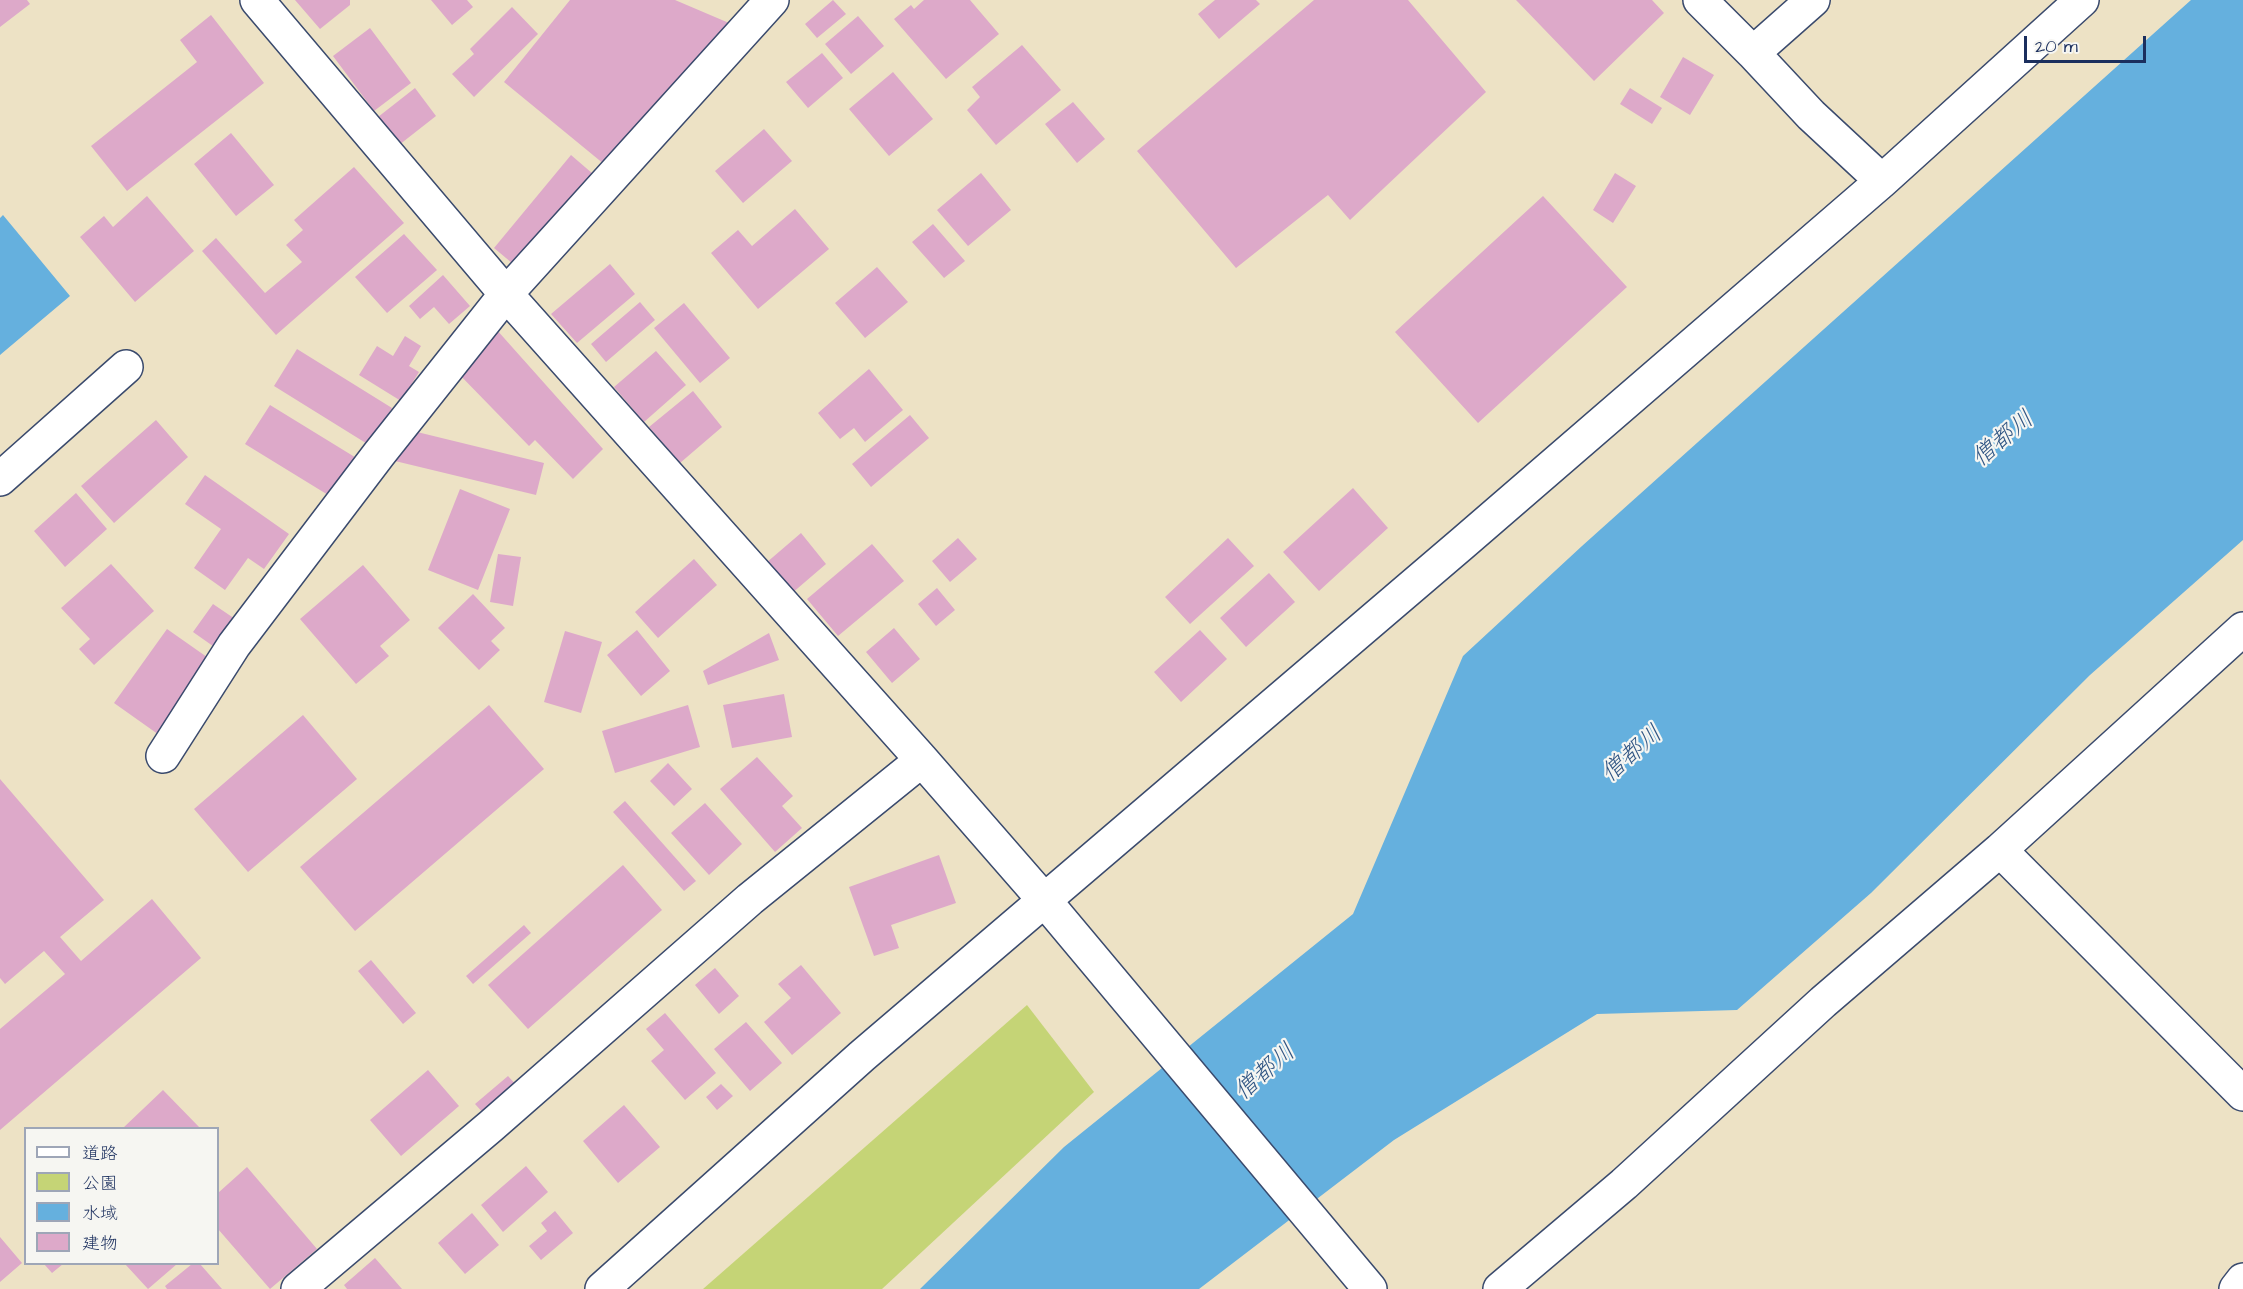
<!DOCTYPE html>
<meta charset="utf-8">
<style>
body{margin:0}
#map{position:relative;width:2243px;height:1289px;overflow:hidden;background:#ede2c5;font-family:"Architects Daughter","Klee One",sans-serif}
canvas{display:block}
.legend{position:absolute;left:24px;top:1127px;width:195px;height:138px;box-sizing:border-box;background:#f6f6f2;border:2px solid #9ea6b7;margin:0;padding:8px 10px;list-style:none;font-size:18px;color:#1b2f5e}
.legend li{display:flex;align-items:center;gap:12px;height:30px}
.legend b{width:30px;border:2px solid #9ea6b7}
.scale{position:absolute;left:2024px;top:36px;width:122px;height:27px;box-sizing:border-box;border:3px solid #1b2f5e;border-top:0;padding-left:8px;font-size:18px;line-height:21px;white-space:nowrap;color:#1b2f5e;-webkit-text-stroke:4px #f6f6f2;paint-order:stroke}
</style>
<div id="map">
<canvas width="2243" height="1289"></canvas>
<ul class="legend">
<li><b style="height:8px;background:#fff"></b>道路</li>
<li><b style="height:16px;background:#c5d476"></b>公園</li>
<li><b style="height:16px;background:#65b0de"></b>水域</li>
<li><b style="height:16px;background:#dda9c9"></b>建物</li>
</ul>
<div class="scale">20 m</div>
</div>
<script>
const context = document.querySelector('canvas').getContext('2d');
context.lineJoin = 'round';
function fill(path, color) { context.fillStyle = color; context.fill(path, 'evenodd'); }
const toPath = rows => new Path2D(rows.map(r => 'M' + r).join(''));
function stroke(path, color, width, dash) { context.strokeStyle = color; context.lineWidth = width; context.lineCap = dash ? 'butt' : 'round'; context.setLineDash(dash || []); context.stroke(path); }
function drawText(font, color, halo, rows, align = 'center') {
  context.font = font + ' "Architects Daughter","Klee One",sans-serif'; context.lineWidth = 4.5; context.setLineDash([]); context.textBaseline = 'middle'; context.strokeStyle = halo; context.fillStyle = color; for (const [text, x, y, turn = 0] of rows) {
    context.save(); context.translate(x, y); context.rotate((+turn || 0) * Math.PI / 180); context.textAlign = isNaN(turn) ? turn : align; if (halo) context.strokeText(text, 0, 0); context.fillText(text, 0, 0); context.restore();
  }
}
fill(toPath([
 [1027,1005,1094,1092,882,1289,703,1289]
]), '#c5d476');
fill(toPath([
 [2191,0,2243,0,2243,540,2090,675,1871,893,1737,1010,1597,1014,1394,1140,1199,1289,920,1289,1064,1147,1353,914,1463,656,1582,546],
 [3,215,70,296,0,355,0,218]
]), '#65b0de');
fill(toPath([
 [0,0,27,0,30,4,0,27],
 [295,0,350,0,350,5,320,29],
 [431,0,467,0,473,7,452,25],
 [570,0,675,0,729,23,610,169,504,82],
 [833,0,846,14,817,38,805,24],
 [924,0,970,0,999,34,946,79,894,19,911,5,914,9],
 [1215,0,1256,0,1260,4,1219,39,1198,14],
 [1314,0,1408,0,1486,92,1350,220,1328,195,1236,268,1137,151],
 [1516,0,1652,0,1664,13,1594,81],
 [512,7,538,34,474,97,452,74,474,54,470,49],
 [211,15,264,83,127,191,91,146,197,62,180,40],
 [858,16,884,46,851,74,825,44],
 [370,28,411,83,374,111,333,56],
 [1022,45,1061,90,996,145,967,110,980,97,972,87],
 [822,53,843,78,808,108,786,82],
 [1683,57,1714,75,1690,115,1660,97],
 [893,72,933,119,889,156,849,109],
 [415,88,436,116,399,145,378,117],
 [1630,88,1662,108,1652,124,1620,104],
 [1073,102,1105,139,1077,163,1045,124],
 [764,129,792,161,743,203,715,171],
 [231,133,274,185,236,216,194,164],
 [571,155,600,180,524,273,494,248],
 [354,167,404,223,276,335,202,251,216,238,265,293,302,262,286,245,303,230,294,220],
 [981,173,1011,210,968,246,937,210],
 [1615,173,1636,186,1613,223,1593,210],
 [147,196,194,251,135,302,80,237,104,216,113,227],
 [1543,196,1627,287,1478,423,1395,332],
 [795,209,829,249,758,309,711,253,738,230,752,246],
 [933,224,965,261,944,278,912,242],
 [404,234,437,270,387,313,355,277],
 [610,264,635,294,577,343,551,314],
 [877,267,908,302,865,338,835,303],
 [443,275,470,306,449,324,434,307,420,319,409,306],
 [640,302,655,320,606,362,591,344],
 [684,303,730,358,700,383,654,328],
 [496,329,603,449,573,479,535,440,529,446,455,370],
 [405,336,421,346,409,366,419,372,401,401,359,375,377,346,393,356],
 [297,349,392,408,369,445,274,386],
 [656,351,686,385,644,422,614,387],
 [869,369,903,410,865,442,854,428,840,439,818,413],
 [693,391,722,427,680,463,649,427],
 [270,405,358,459,333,498,245,444],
 [910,415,929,438,871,487,852,464],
 [156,420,188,457,114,523,81,486],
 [413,431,544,463,536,495,395,461],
 [205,475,289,534,264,569,248,558,225,590,194,568,221,529,185,504],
 [1353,488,1388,528,1319,591,1283,552],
 [460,489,510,509,478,590,428,570],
 [76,493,107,529,65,567,34,531],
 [801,533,826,564,791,594,766,563],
 [958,538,977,559,950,582,932,561],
 [1228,538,1254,566,1190,624,1165,597],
 [872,544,904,581,838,636,807,599],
 [498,554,521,557,513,606,490,602],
 [694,559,717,585,658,638,635,612],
 [111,564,154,611,94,665,79,649,90,639,61,608],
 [363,565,410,620,380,646,389,656,356,684,300,619],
 [1269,573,1295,602,1246,647,1220,618],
 [937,588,955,610,936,626,918,604],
 [473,594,505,628,491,641,500,650,479,670,438,628],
 [213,604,241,623,220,651,193,632],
 [894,628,920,659,892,683,866,652],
 [167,629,214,662,162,737,114,703],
 [637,630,670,671,641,696,607,655],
 [1200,630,1227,659,1181,702,1154,672],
 [565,631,602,642,581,713,544,702],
 [769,633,779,660,708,685,703,671],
 [784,694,792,737,732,748,723,705],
 [489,705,544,769,355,931,300,867],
 [688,705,700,747,615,773,602,731],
 [303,715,357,779,248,872,194,809],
 [757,757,793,796,782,806,802,828,775,852,720,789],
 [668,763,692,789,674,806,650,781],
 [0,779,104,900,60,937,81,961,152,899,201,958,0,1130,0,1029,65,974,44,951,5,984,0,978],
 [625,801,696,881,684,891,613,812],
 [705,803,742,844,709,875,671,833],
 [939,855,956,903,891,925,899,948,874,956,849,887],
 [623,865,662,910,528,1029,488,985],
 [524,925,531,933,473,984,466,976],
 [371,960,416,1013,403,1024,358,971],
 [801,965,841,1013,792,1055,764,1022,791,998,778,984],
 [715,968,739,996,719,1014,695,985],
 [665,1013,716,1073,685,1100,651,1061,664,1050,646,1029],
 [746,1022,782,1063,750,1091,714,1049],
 [428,1070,459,1106,401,1156,370,1120],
 [508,1076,518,1087,485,1115,475,1104],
 [721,1084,733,1096,717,1110,706,1097],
 [163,1090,200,1128,123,1128],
 [624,1105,660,1147,618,1183,583,1141],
 [526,1166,548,1192,503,1232,481,1205],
 [247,1167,317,1249,270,1289,218,1229,218,1193],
 [555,1211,573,1233,541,1260,529,1246,547,1231,541,1223],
 [472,1213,499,1245,465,1274,438,1243],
 [0,1237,22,1263,0,1282],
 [375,1258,402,1289,347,1289,344,1285],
 [44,1264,63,1264,52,1273],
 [125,1264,177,1264,148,1289],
 [192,1264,200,1264,222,1289,167,1289,165,1286]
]), '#dda9c9');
const minor = toPath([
 [257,0,506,294,922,760,1045,901,1370,1289],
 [1700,0,1753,53,1811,115,1882,181],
 [1753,53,1813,0],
 [0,479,126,367],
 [163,756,234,645,379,454,506,294,772,0],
 [2000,850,2243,1094],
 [298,1289,491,1126,750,899,922,760],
 [602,1289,862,1056,1464,542,1882,181,2082,0],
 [1500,1289,1624,1184,1823,1002,2000,850,2243,629],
 [2236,1289,2243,1280]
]);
stroke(minor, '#3a4a6d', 36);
stroke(minor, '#fff', 33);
drawText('italic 24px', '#315684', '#f6f6f2', [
 ["僧都川",2004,440,-40],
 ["僧都川",1633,755,-41],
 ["僧都川",1266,1073,-41]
]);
</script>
